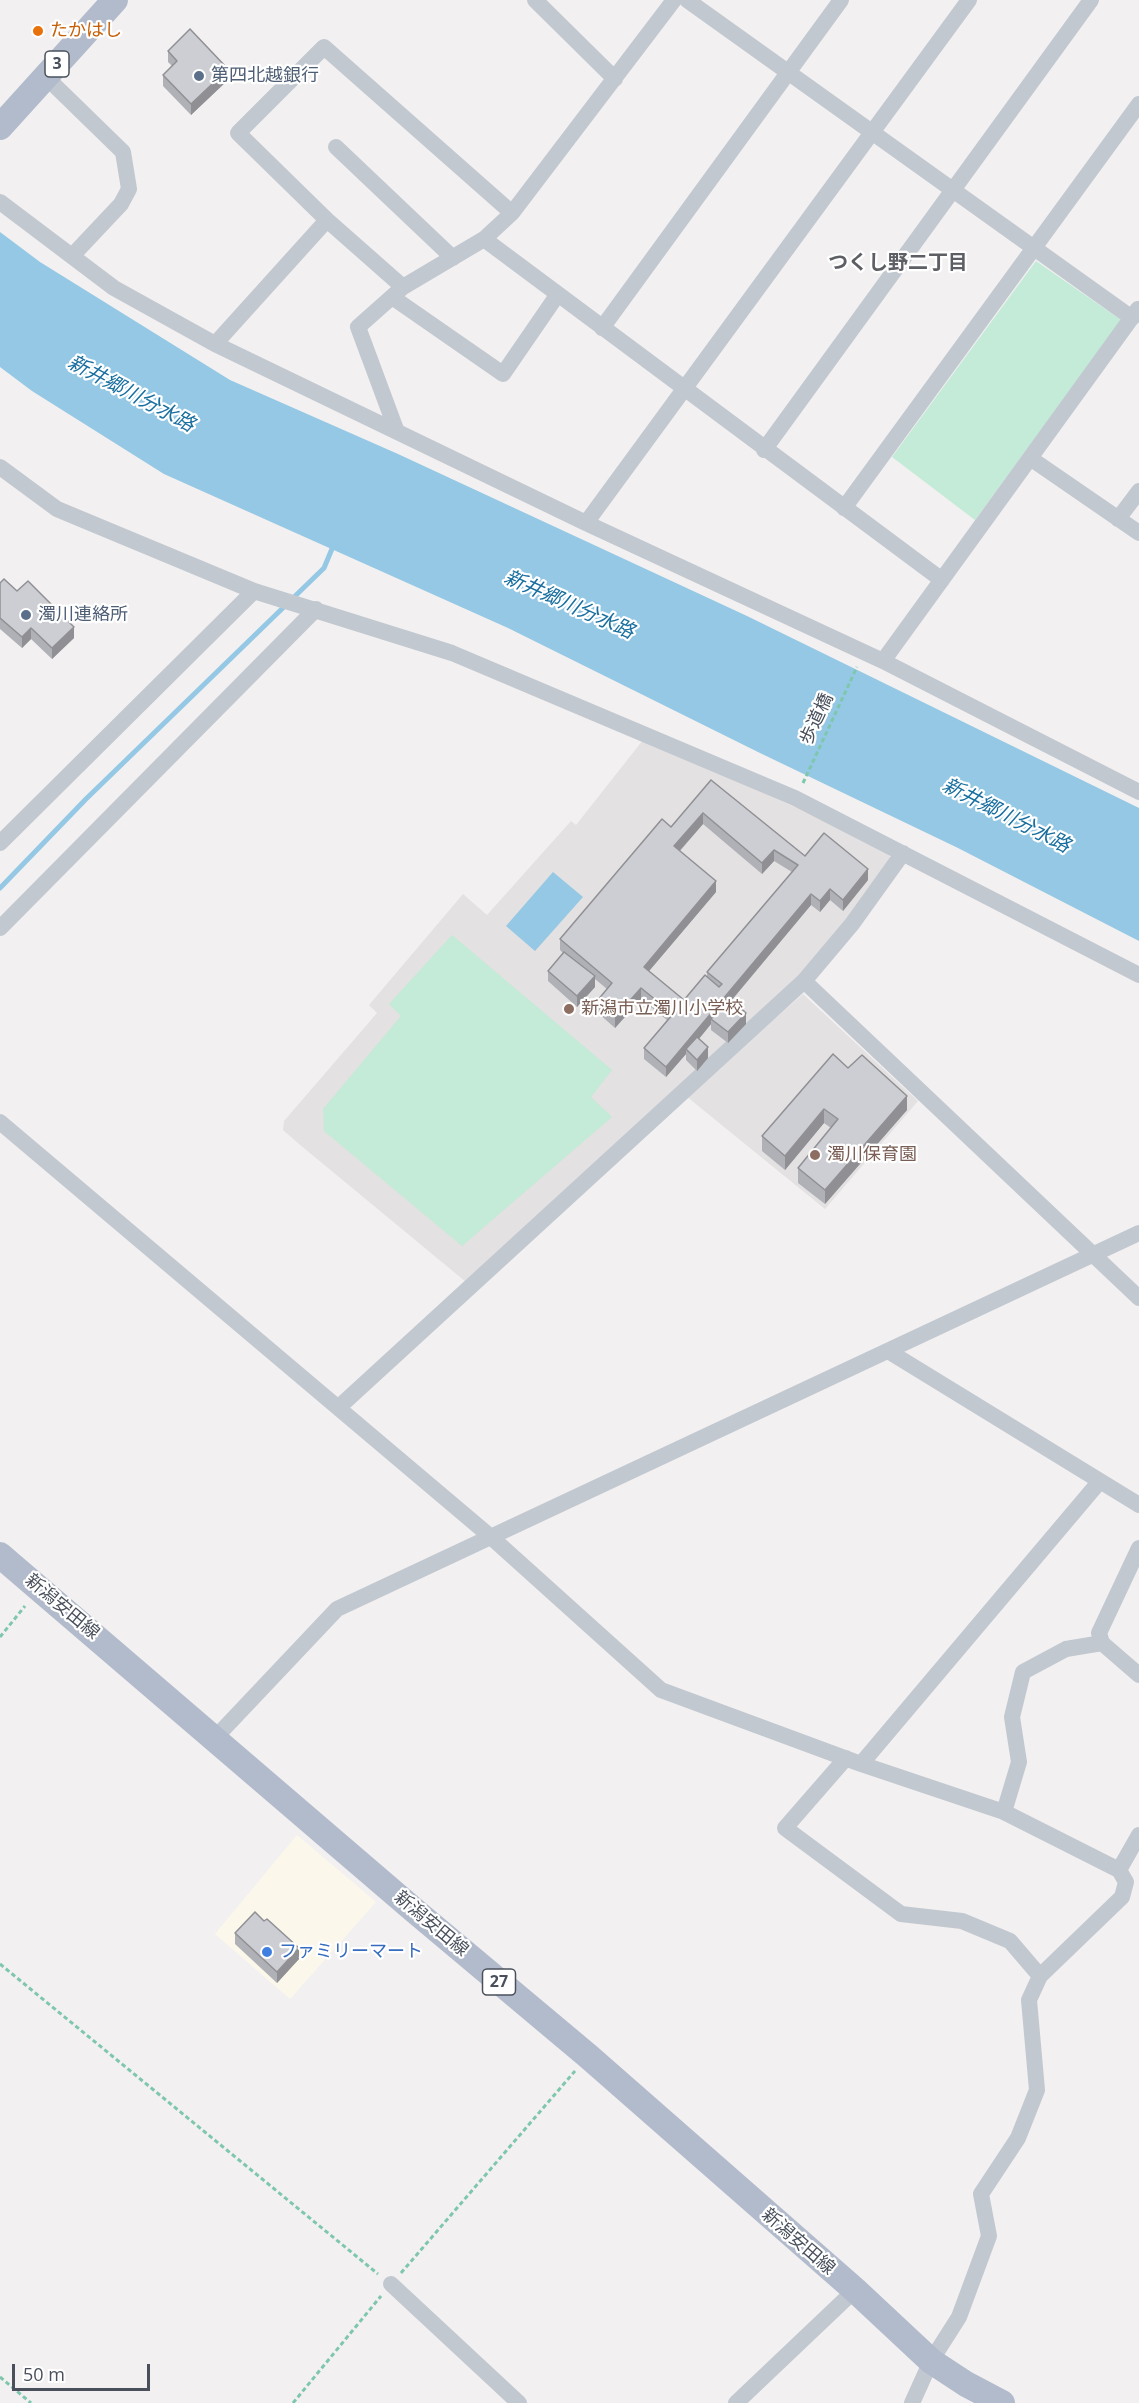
<!DOCTYPE html>
<meta charset="utf-8">
<style>
body{margin:0}
#map{position:relative;width:1139px;height:2403px;overflow:hidden;background:#f2f0f0;font-family:"Open Sans",sans-serif}
canvas{display:block}
.scale{position:absolute;left:12px;top:2364px;width:138px;height:27px;box-sizing:border-box;border:3px solid #49505c;border-top:0;padding-left:8px;font-size:18px;line-height:21px;white-space:nowrap;color:#49505c;-webkit-text-stroke:4px #fff;paint-order:stroke}
</style>
<div id="map">
<canvas width="1139" height="2403"></canvas>
<div class="scale">50 m</div>
</div>
<script>
const context = document.querySelector('canvas').getContext('2d');
context.lineJoin = 'round';
function fill(path, color) { context.fillStyle = color; context.fill(path, 'evenodd'); }
const toPath = rows => new Path2D(rows.map(r => 'M' + r).join(''));
function stroke(path, color, width, dash) { context.strokeStyle = color; context.lineWidth = width; context.lineCap = dash ? 'butt' : 'round'; context.setLineDash(dash || []); context.stroke(path); }
function drawText(font, color, halo, rows, align = 'center') {
  context.font = font + ' "Open Sans","Noto Sans JP",sans-serif'; context.lineWidth = 4.5; context.setLineDash([]); context.textBaseline = 'middle'; context.strokeStyle = halo; context.fillStyle = color; for (const [text, x, y, turn = 0] of rows) {
    context.save(); context.translate(x, y); context.rotate((+turn || 0) * Math.PI / 180); context.textAlign = isNaN(turn) ? turn : align; if (halo) context.strokeText(text, 0, 0); context.fillText(text, 0, 0); context.restore();
  }
}
fill(toPath([
 [297,1835,376,1902,290,1999,215,1934]
]), '#fbf8eb');
fill(toPath([
 [643,740,886,847,891,860,861,901,792,984,466,1282,299,1144,283,1130,284,1121,377,1013,369,1005,463,894,487,915,571,821,576,825],
 [803,994,918,1101,825,1209,686,1096]
]), '#e3e1e1');
fill(toPath([
 [1036,261,1121,320,975,520,892,457],
 [452,935,612,1070,591,1097,612,1117,462,1246,324,1131,323,1109,401,1016,389,1004]
]), '#c3ebd8');
fill(toPath([
 [0,232,40,262,230,380,398,454,747,616,1139,808,1139,941,958,848,760,753,508,628,164,474,32,391,0,367],
 [553,872,583,897,535,951,506,926]
]), '#94c8e4');
stroke(toPath([
 [0,888,86,799,324,568,334,544]
]), '#94c8e4', 5);
stroke(toPath([
 [803,783,857,667],
 [0,1637,25,1606],
 [0,1964,378,2274],
 [401,2273,575,2071],
 [0,2377,31,2403],
 [293,2403,381,2296]
]), '#7ec7ad', 3, [4.5, 3]);
stroke(toPath([
 [535,0,615,79],
 [687,0,1132,318],
 [46,77,123,152,129,189,121,204,72,256],
 [336,147,453,258],
 [0,202,114,288,215,344,586,523,883,661,1139,792],
 [484,239,942,580],
 [403,287,327,220,238,133,324,47,512,213],
 [392,297,503,374,558,294],
 [602,328,841,0],
 [215,344,327,220],
 [397,432,358,327,403,287,484,239,512,213,674,0],
 [764,450,1091,0],
 [1030,458,1139,533],
 [0,467,57,509,254,591,452,653,795,798,1139,975],
 [844,508,1139,104],
 [1118,519,1139,491],
 [586,523,969,0],
 [883,661,1138,309],
 [0,843,254,591],
 [0,928,316,609],
 [804,981,1139,1298],
 [0,1122,491,1537,661,1690,861,1764,1004,1812,1119,1870],
 [888,1351,1139,1505],
 [339,1407,804,981,852,924,903,853],
 [1139,1548,1099,1633,1102,1643,1139,1675],
 [215,1738,337,1609,1139,1233],
 [846,1758,785,1828,901,1914,962,1921,1010,1941,1040,1976],
 [861,1764,1100,1481],
 [1004,1812,1019,1762,1012,1717,1023,1672,1066,1649,1102,1643],
 [391,2284,519,2403],
 [736,2403,855,2290],
 [912,2403,931,2361,959,2317,989,2236,981,2194,1018,2138,1037,2090,1029,2000,1040,1976,1122,1897,1126,1882,1119,1870,1139,1835]
]), '#c2c8d0', 16);
stroke(toPath([
 [0,127,115,0],
 [0,1555,415,1911,588,2056,855,2290,931,2361,966,2384,1002,2403]
]), '#b2bbcc', 26);
fill(toPath([
 [168,51,228,80,191,115,163,86,163,75,172,66,168,62],
 [0,583,17,591,74,638,52,659,31,639,22,648,0,629],
 [711,780,805,856,868,880,843,911,830,900,820,912,811,905,732,1000,746,1024,728,1043,711,1030,711,1024,699,1039,708,1058,697,1071,686,1060,686,1054,666,1077,644,1059,644,1048,667,1020,641,999,615,1028,597,1012,597,1001,607,989,595,979,595,987,577,1007,548,981,548,971,563,953,560,950,560,939,671,827],
 [703,824,762,874,774,861,792,872,707,972,707,977,684,1000,649,971,716,892,680,851],
 [848,1068,907,1110,825,1204,798,1183,798,1168,831,1128,824,1123,785,1170,762,1151,762,1136],
 [264,1921,299,1959,277,1983,235,1944,235,1933]
]), '#b0b1b6');
fill(toPath([
 [228,69,228,80,191,115,191,104],
 [74,627,74,638,52,659,52,648],
 [31,628,31,639,22,648,22,637],
 [703,813,703,824,674,857,674,846],
 [774,850,774,861,762,874,762,863],
 [868,869,868,880,843,911,843,900],
 [716,881,716,892,644,977,644,967],
 [830,889,830,900,820,912,820,901],
 [811,894,811,905,714,1021,711,1019,711,1024,688,1052,686,1049,686,1054,666,1077,666,1067],
 [595,976,595,987,577,1007,577,996],
 [641,988,641,999,615,1028,615,1017],
 [746,1013,746,1024,728,1043,728,1032],
 [708,1047,708,1058,697,1071,697,1060],
 [907,1096,907,1110,825,1204,825,1190],
 [824,1109,824,1123,785,1170,785,1156],
 [299,1948,299,1959,277,1983,277,1972]
]), '#909094');
const building = toPath([
 [190,29,228,69,191,104,163,75,177,61,168,51,190,29],
 [4,579,17,591,28,581,74,627,52,648,31,628,22,637,0,618,0,583,4,579],
 [711,780,805,856,824,833,868,869,843,900,830,889,820,901,811,894,666,1067,644,1048,673,1014,641,988,615,1017,597,1001,612,983,560,939,662,819,671,827,711,780],
 [703,813,762,863,774,850,798,865,707,972,722,984,719,987,705,975,684,1000,644,967,716,881,674,846,703,813],
 [564,952,595,976,577,996,548,971,564,952],
 [730,998,746,1013,728,1032,711,1019,730,998],
 [697,1037,708,1047,697,1060,686,1049,697,1037],
 [833,1054,848,1068,862,1055,907,1096,825,1190,798,1168,838,1119,824,1109,785,1156,762,1136,833,1054],
 [255,1912,264,1921,267,1919,299,1948,277,1972,235,1933,255,1912]
]);
fill(building, '#cdced4');
stroke(building, '#909094', 1.5);
for (const [x, y, r, color] of [
 [38,31,6,"#e8710a"],
 [199,76,6,"#5c6f8a"],
 [26,615,6,"#5c6f8a"],
 [569,1009,6,"#8d6e63"],
 [815,1155,6,"#8d6e63"],
 [267,1952,6,"#3f7fe0"]
]) { const dot = new Path2D(); dot.arc(x, y, r, 0, 2 * Math.PI); context.fillStyle = color; context.fill(dot); stroke(dot, '#fff', 2); }
for (const [x, y, w] of [
 [57,64,24],
 [499,1982,33]
]) { const box = new Path2D(); box.roundRect(x - w / 2, y - 13, w, 26, 4.5); context.fillStyle = '#fff'; context.fill(box); stroke(box, '#49505c', 1.5); }
drawText('bold 16px', '#49505c', null, [
 ["3",57,64],
 ["27",499,1982]
]);
drawText('18px', '#c56008', '#fff', [
 ["たかはし",50,31]
], 'left');
drawText('18px', '#4e5e75', '#fff', [
 ["第四北越銀行",211,76],
 ["濁川連絡所",38,615]
], 'left');
drawText('18px', '#49505c', '#fff', [
 ["歩道橋",817,719,-65],
 ["新潟安田線",62,1607,40],
 ["新潟安田線",431,1924,40],
 ["新潟安田線",798,2242,41]
]);
drawText('18px', '#785e54', '#fff', [
 ["新潟市立濁川小学校",581,1009],
 ["濁川保育園",827,1155]
], 'left');
drawText('18px', '#366cbe', '#fff', [
 ["ファミリーマート",279,1952]
], 'left');
drawText('bold 20px', '#5d5f64', '#fff', [
 ["つくし野二丁目",898,263]
]);
drawText('italic 20px', '#196f9f', '#fff', [
 ["新井郷川分水路",131,394,28],
 ["新井郷川分水路",569,605,24],
 ["新井郷川分水路",1006,816,27]
]);
</script>
